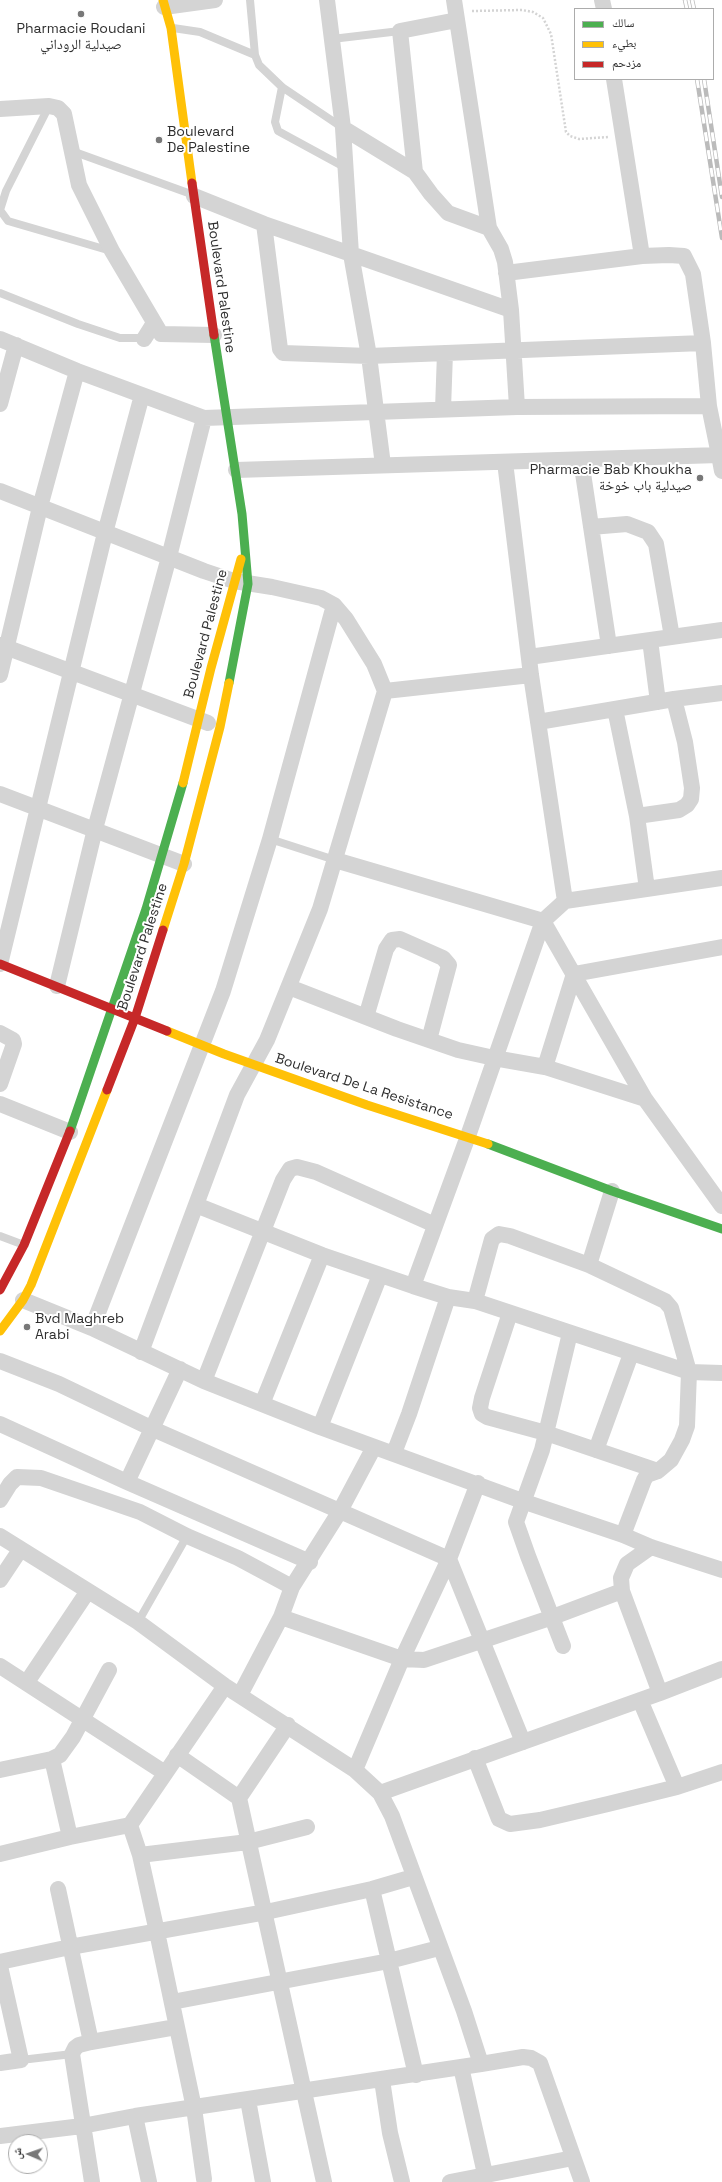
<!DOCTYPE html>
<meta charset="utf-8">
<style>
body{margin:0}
#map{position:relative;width:722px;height:2182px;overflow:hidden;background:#fff;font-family:"Space Grotesk","Noto Naskh Arabic",sans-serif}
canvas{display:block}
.legend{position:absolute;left:574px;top:8px;width:140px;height:72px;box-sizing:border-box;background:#fff;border:1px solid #acacac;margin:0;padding:5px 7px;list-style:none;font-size:12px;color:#2f2f2f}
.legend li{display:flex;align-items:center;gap:8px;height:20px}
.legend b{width:20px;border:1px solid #acacac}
.north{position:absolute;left:8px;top:2134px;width:40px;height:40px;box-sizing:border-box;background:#fff;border:1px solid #acacac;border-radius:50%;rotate:272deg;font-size:11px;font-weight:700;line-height:16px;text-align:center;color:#2f2f2f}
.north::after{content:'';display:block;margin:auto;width:14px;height:18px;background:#787878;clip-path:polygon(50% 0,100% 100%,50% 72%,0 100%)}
</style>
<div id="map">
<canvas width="722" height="2182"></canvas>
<ul class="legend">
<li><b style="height:5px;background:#4caf50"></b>سالك</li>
<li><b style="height:5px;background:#ffc107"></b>بطيء</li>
<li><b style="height:5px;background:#c62828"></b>مزدحم</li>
</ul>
<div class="north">ش</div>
</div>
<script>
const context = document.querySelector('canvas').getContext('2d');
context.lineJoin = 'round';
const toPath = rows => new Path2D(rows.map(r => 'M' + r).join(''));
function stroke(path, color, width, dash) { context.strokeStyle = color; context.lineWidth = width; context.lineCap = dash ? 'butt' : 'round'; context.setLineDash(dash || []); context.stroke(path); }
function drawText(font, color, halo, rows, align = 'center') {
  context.font = font + ' "Space Grotesk","Noto Naskh Arabic",sans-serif'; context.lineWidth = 4; context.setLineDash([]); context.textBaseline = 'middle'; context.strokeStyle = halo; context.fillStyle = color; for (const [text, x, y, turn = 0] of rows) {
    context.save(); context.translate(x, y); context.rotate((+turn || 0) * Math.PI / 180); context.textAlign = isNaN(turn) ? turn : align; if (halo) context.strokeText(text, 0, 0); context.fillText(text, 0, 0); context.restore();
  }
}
stroke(toPath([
 [472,11,522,10,533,12,543,18,551,34,566,132,570,136,579,139,608,137]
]), '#d4d4d4', 2.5, [2, 2]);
stroke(toPath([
 [250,0,255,55,259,65,282,87,343,128],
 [173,28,200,32,255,55],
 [332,39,400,31],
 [282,87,275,122,278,131,346,168],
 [49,106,6,191,0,210,8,221,111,251],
 [72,151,191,194],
 [0,293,78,324,120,338,147,338],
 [270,839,335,860],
 [0,1236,24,1245],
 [138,1622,187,1536],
 [21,2060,72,2054]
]), '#d4d4d4', 8);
stroke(toPath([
 [327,0,343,128,351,254,511,310],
 [454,0,489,228,501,249,505,262,511,310,517,407],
 [602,0,604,9],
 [164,7,215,0],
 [457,20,400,31,415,172,431,194,448,213,489,228],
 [614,79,642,256],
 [0,109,49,106,58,108,64,114,79,185,112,251,161,334,214,335],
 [343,128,415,172],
 [194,196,264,224,351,254,369,356,383,465],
 [264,224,280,349,283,353,369,356,703,343],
 [506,273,642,256,669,255,684,256,693,274,703,343,709,406,719,455],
 [0,339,77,371,204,418,517,407,709,406],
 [144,339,154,323],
 [0,404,16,345],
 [443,409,445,353],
 [581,460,609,646],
 [505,462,531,675,565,901],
 [236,470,719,455,722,471],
 [0,491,204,571,234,581,272,587,321,598,334,605,346,619,374,664,385,691,320,909,267,1040,237,1095,141,1352],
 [591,527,627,524,648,532,656,544,672,637],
 [650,640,658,702],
 [0,645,208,723],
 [529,657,722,630],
 [0,675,40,507,77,371],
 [385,691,531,675],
 [615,709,637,816,647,889],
 [538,722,674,699,722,693],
 [0,794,184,864],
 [637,816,679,810,687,805,691,799,692,788,685,742,674,699],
 [335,860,543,921,645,1099,722,1206],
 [0,964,105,533,142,395],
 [57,986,95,829,169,557,204,418],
 [289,987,397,1029,458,1050,494,1058,545,1067,645,1099],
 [366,1017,386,949,392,940,400,939,443,958,449,965,429,1040],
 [0,1033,13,1040,14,1044,0,1084],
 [545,1067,574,974,722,947],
 [0,1104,70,1132],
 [196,1205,322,1255,413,1286,448,1297,475,1301,689,1372,722,1373],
 [589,1265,612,1191],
 [413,1286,468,1136,543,921,565,901,722,878],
 [23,1300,92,1328,204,1381,320,1427,525,1502,623,1535,651,1547,722,1570],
 [475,1301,492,1239,499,1234,510,1236,589,1265,665,1301,671,1308,689,1372,687,1426,682,1440,671,1460,658,1471,647,1475,644,1480,623,1535],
 [510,1313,482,1398,480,1408,482,1414,487,1417,546,1433,658,1471],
 [92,1328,223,991,270,839,334,605],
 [0,1361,59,1384,153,1429,449,1559,523,1742],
 [204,1381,283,1180,290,1169,297,1167,316,1172,435,1225],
 [262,1404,322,1255],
 [0,1424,127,1482,310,1562],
 [320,1427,380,1275],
 [596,1450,631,1354],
 [394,1453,409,1414,448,1297],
 [127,1482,180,1369],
 [0,1500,10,1484,17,1477,41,1478,140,1512,187,1536,238,1558,292,1587],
 [0,1536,138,1622,225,1686,355,1770,380,1793,392,1816,464,2011,481,2064,135,2116,82,2126,0,2136],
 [0,1580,20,1550],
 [622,1591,660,1693],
 [281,1617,402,1659,424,1660,550,1618,622,1591,621,1578,627,1564,651,1547],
 [563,1646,528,1556,516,1522,542,1450,570,1333],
 [0,1666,165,1773],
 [27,1682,88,1591],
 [240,1695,281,1617,292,1587,340,1511,374,1447],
 [640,1700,677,1787],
 [177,1755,239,1798,324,2182],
 [475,1758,499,1819,510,1824,540,1820,608,1804,677,1787,722,1772],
 [0,1770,52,1759],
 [355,1770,402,1659,449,1559,478,1483],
 [380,1793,660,1693,722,1669],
 [239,1798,288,1725],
 [130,1825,140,1855,157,1932,194,2108,204,2179],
 [70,1837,52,1759,60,1755,73,1737,109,1670],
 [0,1854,70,1837,130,1825,225,1686],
 [140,1855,248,1842,307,1827],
 [58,1889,91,2042,79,2045,75,2048,72,2054,92,2182],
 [372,1889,416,2075],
 [0,1962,70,1947,266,1912,372,1889,413,1877],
 [0,1966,21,2060,0,2063],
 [172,2002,389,1961,439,1948],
 [91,2042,176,2027],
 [481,2064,523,2057,531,2058,540,2063,582,2182],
 [461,2067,485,2174],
 [382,2080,390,2133,402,2182],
 [248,2100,263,2182],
 [135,2116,149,2182],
 [450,2182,573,2158]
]), '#d4d4d4', 16);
stroke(toPath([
 [214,335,242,514,248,584,229,683],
 [70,1131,146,909,183,783],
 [488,1144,612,1191,722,1229]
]), '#4caf50', 9);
stroke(toPath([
 [163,0,171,28,192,183],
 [183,783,211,668,241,559],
 [163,930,184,864,220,727,229,683],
 [167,1031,224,1054,367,1105,488,1144],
 [0,1331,23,1300,31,1285,107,1090]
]), '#ffc107', 9);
stroke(toPath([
 [192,183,214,335],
 [0,964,167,1031],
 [107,1090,135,1018,163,930],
 [0,1290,24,1245,70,1131]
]), '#c62828', 9);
const rail = toPath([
 [685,0,687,9],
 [692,0,694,9],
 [697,79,722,238],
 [704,79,722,197]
]);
stroke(rail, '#bbb', 4.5);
stroke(rail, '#fff', 3, [9]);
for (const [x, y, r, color] of [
 [81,14,4,"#787878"],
 [159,140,4,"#787878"],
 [700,478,4,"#787878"],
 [27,1327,4,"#787878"]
]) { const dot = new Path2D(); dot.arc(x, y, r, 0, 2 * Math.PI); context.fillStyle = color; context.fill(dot); stroke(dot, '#fff', 1.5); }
drawText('14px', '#2f2f2f', '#fff', [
 ["Pharmacie Roudani",81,29,"center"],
 ["صيدلية الروداني",81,45,"center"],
 ["Boulevard",167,132],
 ["De Palestine",167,148],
 ["Pharmacie Bab Khoukha",692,470,"right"],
 ["صيدلية باب خوخة",692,486,"right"],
 ["Bvd Maghreb",35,1319],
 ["Arabi",35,1335]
], 'left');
drawText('14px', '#2f2f2f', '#fff', [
 ["Boulevard Palestine",221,287,82],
 ["Boulevard Palestine",206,634,-75],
 ["Boulevard Palestine",143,947,-72],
 ["Boulevard De La Resistance",364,1087,18]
]);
</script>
